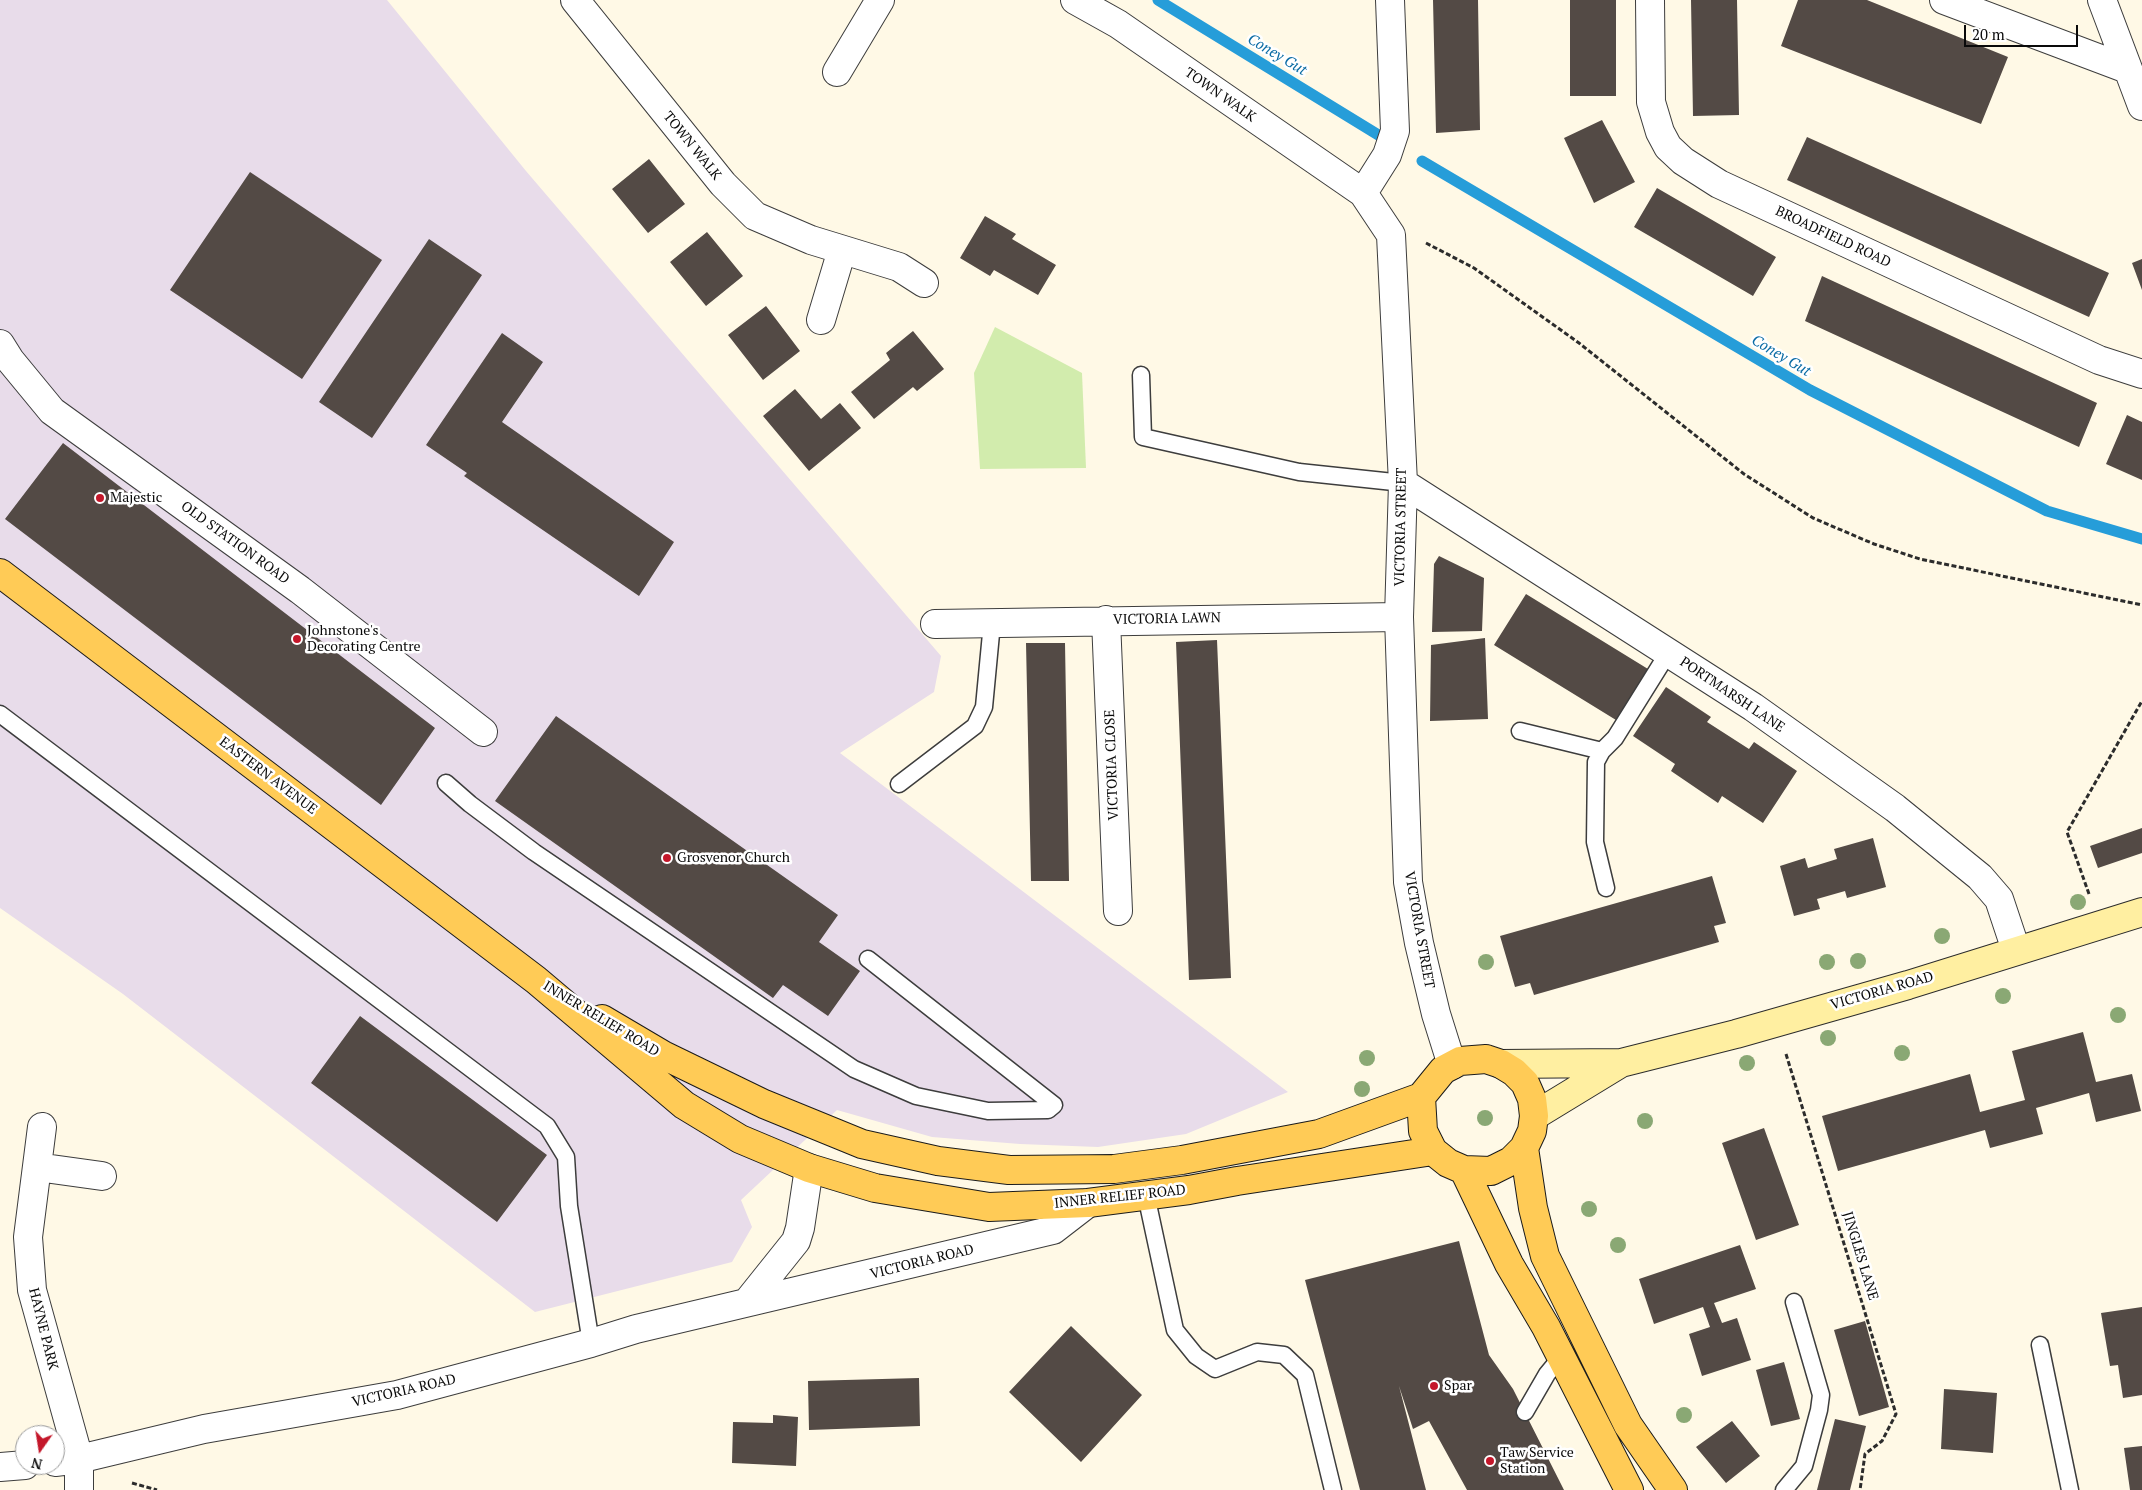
<!DOCTYPE html>
<style>
body{margin:0}
#map{position:relative;width:2142px;height:1490px;overflow:hidden;background:#fff9e6;font-family:"PT Serif",serif}
canvas{display:block}
.north{position:absolute;left:15px;top:1425px;width:50px;height:50px;box-sizing:border-box;background:#fff;border:1px solid #9d9d9d;border-radius:50%;rotate:193deg;font-size:14px;font-weight:700;line-height:20px;text-align:center;color:#0a0a0a}
.north::after{content:'';display:block;margin:auto;width:18px;height:22px;background:#c4172a;clip-path:polygon(50% 0,100% 100%,50% 72%,0 100%)}
.scale{position:absolute;left:1964px;top:25px;width:114px;height:22px;box-sizing:border-box;border:2px solid #0a0a0a;border-top:0;padding-left:6px;font-size:15px;line-height:18px;white-space:nowrap;color:#0a0a0a;-webkit-text-stroke:4px #fff;paint-order:stroke}
</style>
<div id="map">
<canvas width="2142" height="1490"></canvas>
<div class="north">N</div>
<div class="scale">20 m</div>
</div>
<script>
const context = document.querySelector('canvas').getContext('2d');
context.lineJoin = 'round';
function fill(path, color) { context.fillStyle = color; context.fill(path, 'evenodd'); }
const toPath = rows => new Path2D(rows.map(r => 'M' + r).join(''));
function stroke(path, color, width, dash) { context.strokeStyle = color; context.lineWidth = width; context.lineCap = dash ? 'butt' : 'round'; context.setLineDash(dash || []); context.stroke(path); }
function drawText(font, color, halo, rows, align = 'center') {
  context.font = font + ' "PT Serif",serif'; context.lineWidth = 5; context.setLineDash([]); context.textBaseline = 'middle'; context.strokeStyle = halo; context.fillStyle = color; for (const [text, x, y, turn = 0] of rows) {
    context.save(); context.translate(x, y); context.rotate((+turn || 0) * Math.PI / 180); context.textAlign = isNaN(turn) ? turn : align; if (halo) context.strokeText(text, 0, 0); context.fillText(text, 0, 0); context.restore();
  }
}
fill(toPath([
 [0,0,387,0,526,171,941,656,934,692,840,753,1288,1092,1186,1134,1098,1147,1020,1144,932,1137,837,1110,741,1200,752,1227,732,1262,535,1312,123,994,0,908]
]), '#e8dcea');
fill(toPath([
 [995,327,1082,373,1086,468,980,469,974,373]
]), '#d2ecad');
stroke(toPath([
 [1158,0,1380,136],
 [1422,161,1810,390,2047,511,2142,539]
]), '#269dd9', 11);
fill(toPath([
 [1433,0,1478,0,1480,130,1436,133],
 [1570,0,1616,0,1616,96,1570,96],
 [1691,0,1737,0,1739,115,1693,116],
 [1798,0,1867,0,2008,57,1981,124,1781,46],
 [1602,120,1635,182,1594,203,1564,138],
 [1807,137,2109,273,2089,317,1787,180],
 [649,159,685,204,648,233,612,189],
 [250,172,382,260,302,379,170,290],
 [1657,188,1776,257,1753,296,1634,227],
 [985,216,1016,234,1012,239,1056,265,1038,295,994,270,990,276,960,258],
 [707,232,743,276,706,306,670,262],
 [429,239,482,275,372,438,319,402],
 [2142,259,2142,290,2132,263],
 [1822,276,2097,403,2079,447,1805,321],
 [766,306,800,351,763,380,728,335],
 [913,331,944,369,917,391,913,387,874,419,851,392,890,360,886,353],
 [502,333,543,362,502,422,674,542,639,596,464,476,467,473,426,445],
 [795,389,821,419,840,403,861,428,809,471,763,416],
 [2127,415,2142,422,2142,480,2106,464],
 [63,443,435,728,381,805,5,519],
 [1439,556,1484,578,1482,631,1432,632,1434,564],
 [1526,594,1648,669,1616,720,1494,645],
 [1485,638,1488,719,1430,721,1431,645],
 [1217,640,1231,978,1189,980,1176,642],
 [1026,643,1065,643,1069,881,1031,881],
 [1666,687,1711,717,1707,722,1749,749,1754,742,1797,771,1763,823,1722,796,1718,803,1671,771,1675,764,1633,736],
 [556,716,838,915,819,942,860,971,828,1016,783,985,773,998,495,801],
 [2142,828,2142,853,2098,868,2090,846],
 [1873,838,1886,887,1847,898,1845,891,1817,899,1820,909,1794,916,1780,866,1805,858,1808,868,1837,859,1834,849],
 [1712,876,1726,923,1714,926,1719,942,1534,995,1530,983,1515,987,1500,936],
 [360,1016,547,1155,497,1222,311,1083],
 [2083,1032,2096,1082,2132,1074,2141,1111,2096,1122,2089,1093,2036,1108,2043,1134,1990,1148,1985,1130,1838,1171,1822,1116,1970,1074,1980,1112,2025,1100,2012,1051],
 [1764,1128,1799,1225,1756,1240,1722,1143],
 [1459,1241,1489,1355,1513,1389,1564,1490,1467,1490,1429,1421,1413,1429,1399,1386,1426,1490,1360,1490,1305,1280],
 [1740,1245,1756,1289,1714,1303,1722,1323,1737,1318,1751,1360,1702,1376,1689,1334,1710,1327,1703,1307,1654,1324,1639,1279],
 [2142,1307,2142,1395,2123,1398,2118,1365,2110,1366,2101,1313],
 [1865,1321,1889,1407,1859,1416,1834,1330],
 [1071,1326,1142,1395,1081,1462,1009,1392],
 [1784,1362,1800,1419,1771,1426,1756,1370],
 [919,1378,920,1426,809,1430,808,1381],
 [1944,1389,1997,1393,1993,1453,1941,1449],
 [773,1415,798,1417,796,1466,732,1463,733,1422,773,1423],
 [1835,1419,1866,1426,1850,1490,1817,1490],
 [1732,1421,1760,1456,1726,1483,1696,1447],
 [2142,1446,2142,1490,2130,1490,2124,1448]
]), '#534a45');
const lane = toPath([
 [1141,375,1143,437,1299,472,1403,483],
 [0,714,547,1126,566,1157,569,1206,591,1343],
 [1520,731,1602,751,1615,738,1668,653],
 [1602,751,1596,762,1595,842,1606,888],
 [446,783,470,804,534,852,854,1069,916,1096,988,1111,1048,1110,1054,1105,868,959],
 [899,784,975,726,984,707,992,623],
 [1146,1195,1175,1330,1196,1356,1215,1369,1257,1352,1284,1355,1305,1375,1333,1490],
 [2040,1345,2070,1490],
 [1525,1412,1547,1374,1561,1357],
 [1784,1490,1804,1466,1819,1410,1821,1395,1794,1302]
]);
const street = toPath([
 [575,0,723,184,755,216,811,240,899,267,924,283],
 [1075,0,1118,24,1363,193],
 [1390,0,1395,131,1387,155,1363,193,1391,235,1403,483,1399,617,1408,882,1419,943,1436,1014,1452,1065],
 [1650,0,1651,102,1660,132,1668,147,1683,161,1719,184,2099,360,2142,374],
 [1944,0,2127,69],
 [2102,0,2142,106],
 [837,72,880,0],
 [821,320,842,250],
 [0,344,10,360,52,411,300,590,483,732],
 [1403,483,1753,707,1895,808,1980,877,1999,899,2016,950],
 [1106,620,1118,911],
 [935,624,1399,617],
 [42,1127,28,1237,32,1290,79,1459,79,1490],
 [37,1167,102,1176],
 [748,1301,796,1241,800,1228,809,1168],
 [55,1462,79,1459,204,1429,397,1395,591,1343,636,1329,1053,1230,1088,1203],
 [0,1467,25,1465]
]);
const secondary = toPath([
 [1501,1064,1621,1063,1736,1034,1908,985,2142,912],
 [1534,1116,1621,1063]
]);
const primary = toPath([
 [0,573,536,980,684,1105,740,1139,809,1168,875,1188,989,1207,1088,1203,1189,1190,1237,1181,1433,1151],
 [602,1019,663,1055,764,1104,862,1144,938,1161,1009,1170,1114,1169,1182,1160,1319,1134,1421,1097],
 [1486,1059,1501,1064,1514,1072,1525,1083,1532,1099,1534,1116,1532,1131,1524,1148,1511,1161,1491,1171,1464,1170,1448,1163,1433,1151,1423,1131,1421,1097,1443,1070,1460,1061,1486,1059],
 [1524,1148,1533,1208,1545,1256,1628,1425,1673,1490],
 [1464,1170,1509,1264,1546,1327,1629,1490]
]);
stroke(lane, '#3d3d3d', 19);
stroke(street, '#3d3d3d', 30);
stroke(secondary, '#2c2c2c', 30);
stroke(primary, '#1b1b1b', 30);
stroke(toPath([
 [1426,243,1474,268,1579,343,1744,474,1813,518,1874,544,1920,559,2142,605],
 [2089,894,2067,832,2142,701],
 [1786,1054,1896,1414,1882,1441,1865,1454,1860,1490],
 [132,1483,157,1490]
]), '#2c2c2c', 3, [5, 2.5]);
stroke(lane, '#fff', 16);
stroke(street, '#fff', 28);
stroke(secondary, '#ffefa1', 28);
stroke(primary, '#ffcb56', 28);
context.fillStyle = '#8aa874';
for (const [x, y] of [
 [2078,902],
 [1942,936],
 [1858,961],
 [1486,962],
 [1827,962],
 [2003,996],
 [2118,1015],
 [1828,1038],
 [1902,1053],
 [1367,1058],
 [1747,1063],
 [1362,1089],
 [1485,1118],
 [1645,1121],
 [1589,1209],
 [1618,1245],
 [1684,1415]
]) { context.beginPath(); context.arc(x, y, 8, 0, 2 * Math.PI); context.fill(); }
for (const [x, y, r, color] of [
 [100,498,5,"#c4172a"],
 [297,639,5,"#c4172a"],
 [667,858,5,"#c4172a"],
 [1434,1386,5,"#c4172a"],
 [1490,1461,5,"#c4172a"]
]) { const dot = new Path2D(); dot.arc(x, y, r, 0, 2 * Math.PI); context.fillStyle = color; context.fill(dot); stroke(dot, '#fff', 2); }
drawText('14px', '#0a0a0a', '#fff', [
 ["TOWN WALK",1220,95,35],
 ["TOWN WALK",692,146,51],
 ["BROADFIELD ROAD",1833,237,25],
 ["VICTORIA STREET",1401,527,-89],
 ["OLD STATION ROAD",235,543,36],
 ["VICTORIA LAWN",1167,619,-1],
 ["PORTMARSH LANE",1732,695,34],
 ["VICTORIA CLOSE",1112,765,-92],
 ["EASTERN AVENUE",268,776,37],
 ["VICTORIA STREET",1419,930,80],
 ["VICTORIA ROAD",1882,991,-16],
 ["INNER RELIEF ROAD",601,1019,31],
 ["INNER RELIEF ROAD",1120,1197,-6],
 ["JINGLES LANE",1860,1256,73],
 ["VICTORIA ROAD",922,1262,-14],
 ["HAYNE PARK",43,1329,76],
 ["VICTORIA ROAD",404,1391,-13]
]);
drawText('14px', '#0a0a0a', '#fff', [
 ["Majestic",110,498],
 ["Johnstone's",307,631],
 ["Decorating Centre",307,647],
 ["Grosvenor Church",677,858],
 ["Spar",1444,1386],
 ["Taw Service",1500,1453],
 ["Station",1500,1469]
], 'left');
drawText('italic 15px', '#0a6ba4', '#fff', [
 ["Coney Gut",1277,55,31],
 ["Coney Gut",1781,356,31]
]);
</script>
